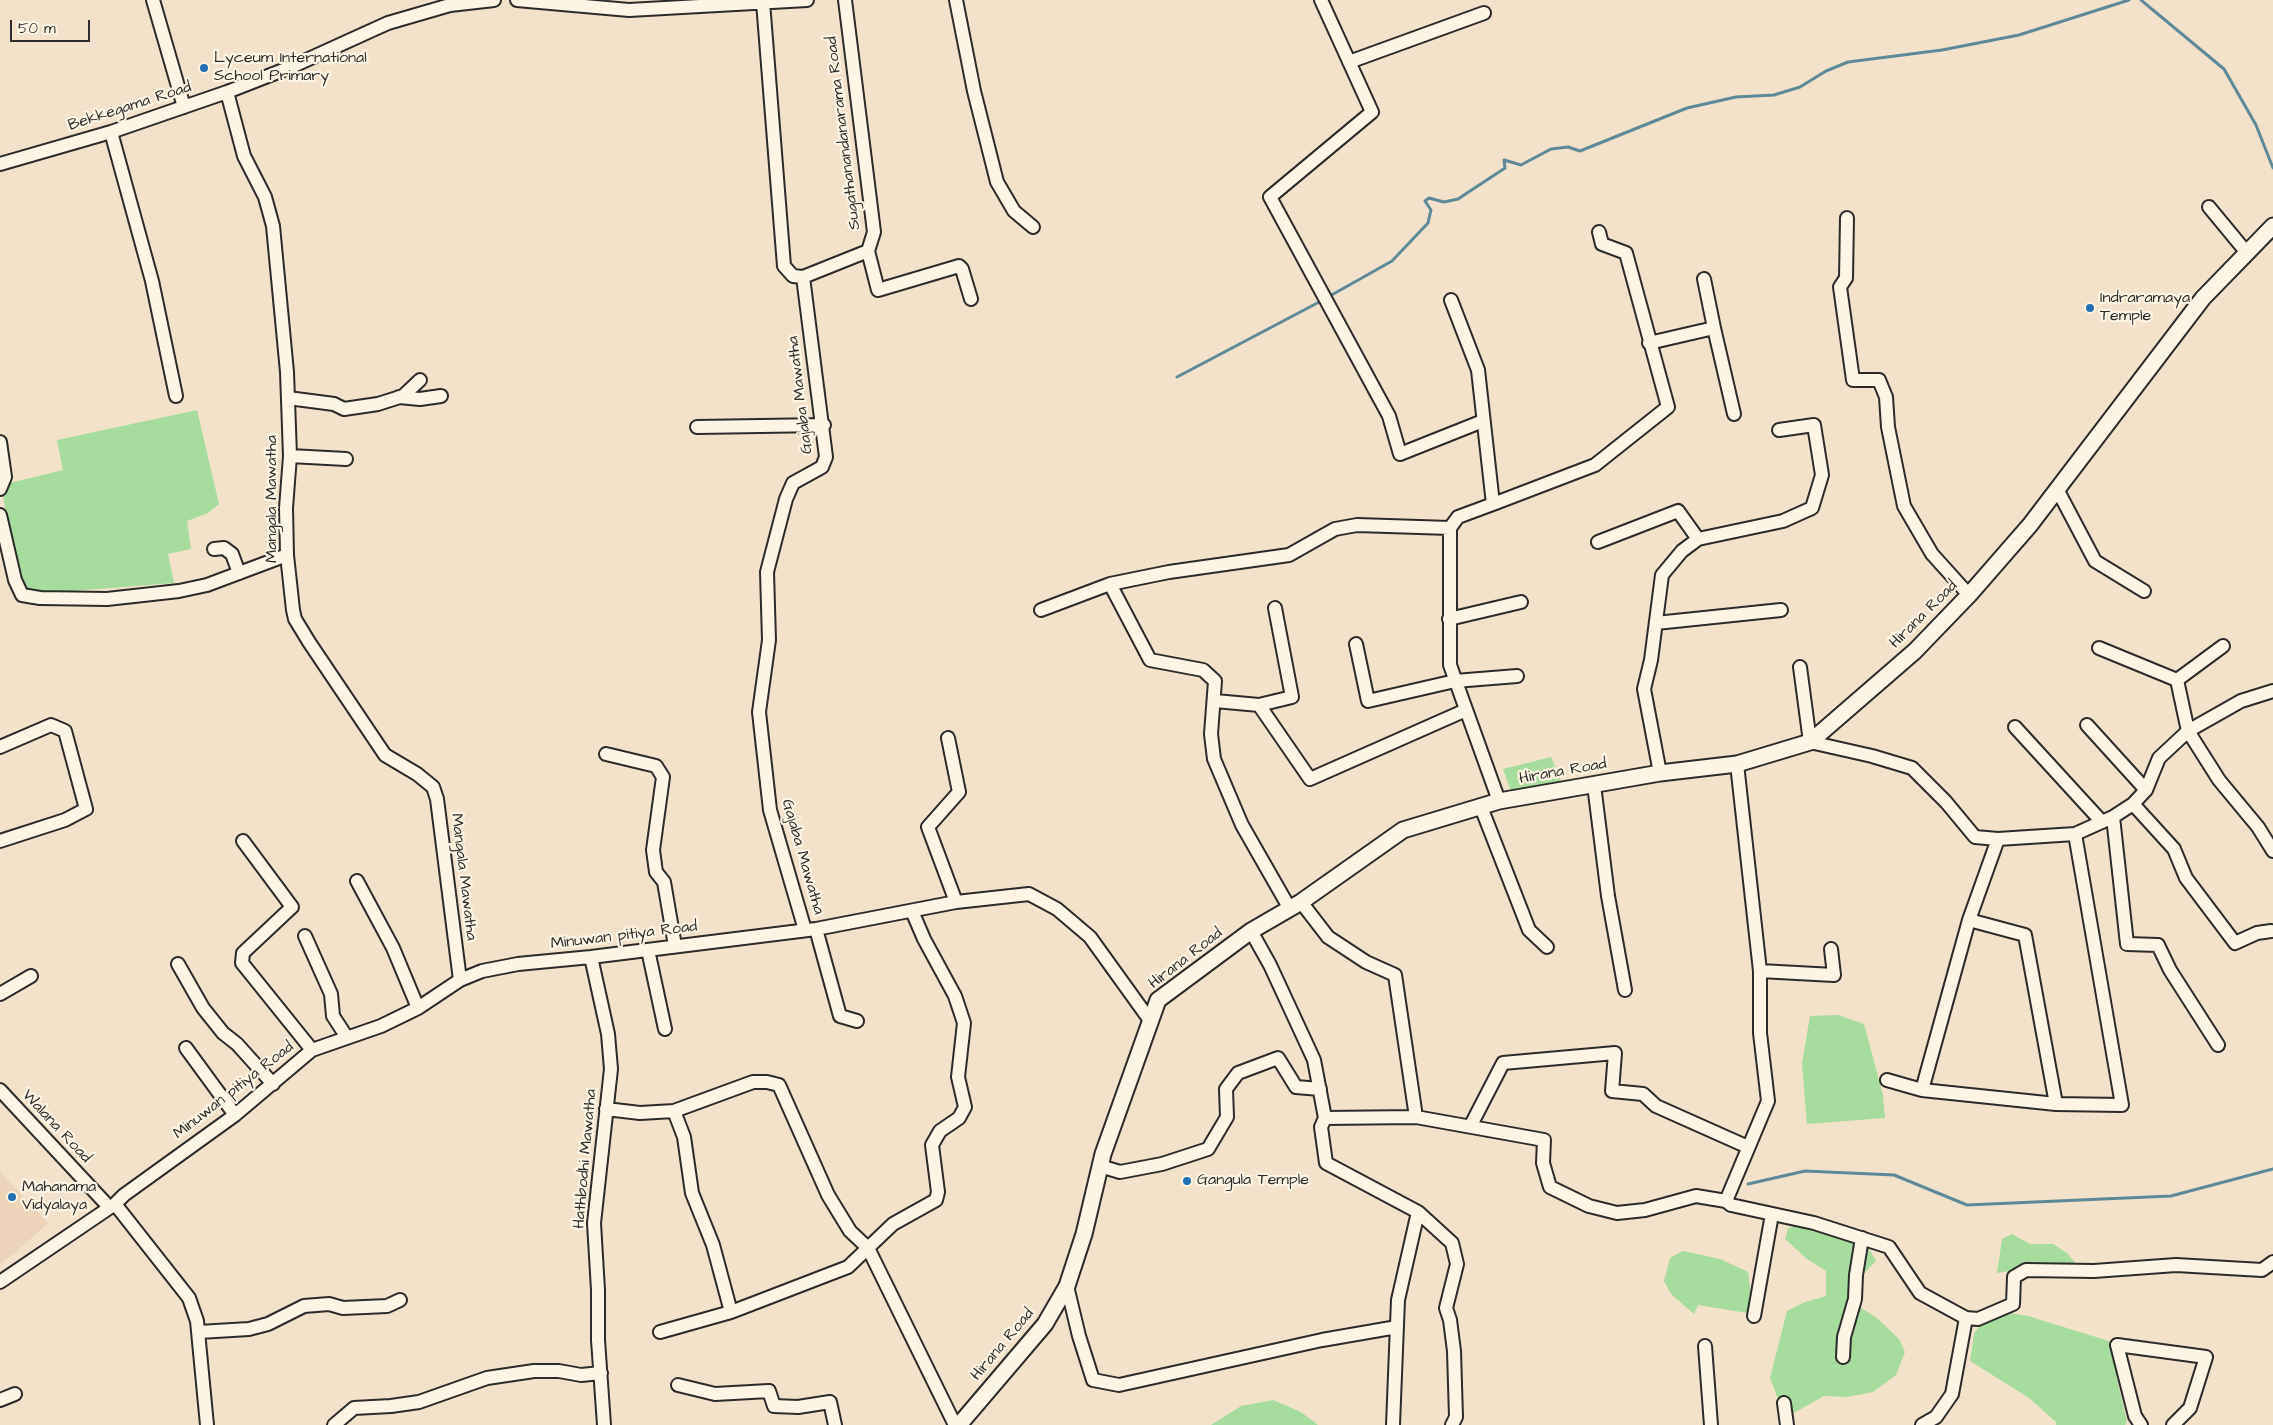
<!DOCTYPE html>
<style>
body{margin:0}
#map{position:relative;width:2273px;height:1425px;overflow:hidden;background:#f3e2cb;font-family:"Architects Daughter",sans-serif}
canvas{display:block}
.scale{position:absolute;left:10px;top:20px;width:80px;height:22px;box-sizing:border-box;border:2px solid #2b2b2b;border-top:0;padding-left:6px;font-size:15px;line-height:18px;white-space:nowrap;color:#2b2b2b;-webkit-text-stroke:4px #fcf5e5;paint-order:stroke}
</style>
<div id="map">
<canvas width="2273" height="1425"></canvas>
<div class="scale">50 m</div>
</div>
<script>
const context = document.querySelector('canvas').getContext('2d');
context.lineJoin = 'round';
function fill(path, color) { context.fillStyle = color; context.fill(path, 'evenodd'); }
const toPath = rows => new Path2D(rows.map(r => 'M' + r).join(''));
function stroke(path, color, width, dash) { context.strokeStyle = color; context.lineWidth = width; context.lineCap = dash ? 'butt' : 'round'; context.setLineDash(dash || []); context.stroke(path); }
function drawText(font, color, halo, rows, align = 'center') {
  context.font = font + ' "Architects Daughter",sans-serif'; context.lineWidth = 4.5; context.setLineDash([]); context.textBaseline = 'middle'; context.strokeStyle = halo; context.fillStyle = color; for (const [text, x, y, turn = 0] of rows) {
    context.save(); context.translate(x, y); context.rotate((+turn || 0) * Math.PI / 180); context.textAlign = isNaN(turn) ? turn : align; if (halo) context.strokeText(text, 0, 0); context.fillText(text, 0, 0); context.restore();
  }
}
fill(toPath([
 [0,1171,48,1223,15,1253,0,1264]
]), '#ecd4b9');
fill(toPath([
 [197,410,219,504,208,513,187,521,191,549,168,554,174,583,34,594,24,589,17,575,1,485,63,470,57,440],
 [1551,757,1562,784,1518,793,1511,791,1503,769],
 [1838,1015,1864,1024,1883,1095,1885,1118,1807,1124,1802,1063,1810,1016],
 [1801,1225,1867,1246,1876,1261,1855,1283,1851,1301,1878,1319,1899,1339,1905,1352,1896,1375,1873,1392,1847,1397,1824,1396,1785,1418,1770,1378,1787,1311,1805,1302,1826,1296,1826,1271,1807,1259,1785,1239,1788,1228],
 [2012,1234,2030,1244,2053,1244,2067,1253,2078,1266,2021,1269,1997,1273,2002,1239],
 [1683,1251,1720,1259,1748,1272,1751,1296,1747,1313,1698,1305,1694,1314,1671,1294,1664,1281,1670,1258],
 [1990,1310,2028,1316,2112,1342,2116,1375,2127,1422,2125,1425,2056,1425,2056,1422,2029,1398,1970,1361,1974,1334],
 [1273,1400,1301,1412,1318,1425,1211,1425,1241,1406]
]), '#a7dc9e');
stroke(toPath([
 [2141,0,2224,69,2256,125,2273,168],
 [1328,297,1392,261,1428,223,1431,210,1425,201,1429,198,1444,202,1458,199,1505,168,1504,160,1521,165,1551,149,1568,147,1580,151,1687,108,1736,97,1774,95,1800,87,1826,71,1848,62,1942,50,2019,35,2129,0],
 [1177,377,1323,300],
 [1748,1184,1805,1171,1894,1175,1967,1205,2171,1196,2273,1169]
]), '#5d8998', 3);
const minor = toPath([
 [153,0,184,107],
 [517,0,629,10,807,0],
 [845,0,874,232,868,251,878,290,959,266,962,269,971,299],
 [956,0,974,91,997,182,1014,211,1033,227],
 [1321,0,1372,112,1270,197,1389,416,1400,454,1483,421],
 [763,2,784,266,793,276,803,277,868,251],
 [1349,62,1484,13],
 [227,92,244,156,265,197,273,226,287,372,290,456,286,508,287,555,293,610,295,619,309,642,385,755,417,774,433,787,437,799,460,980],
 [111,132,152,281,176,396],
 [0,164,111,132,227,92,291,67,388,23,450,5,494,0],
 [2209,207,2247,253],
 [1847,218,1846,278,1840,287,1853,380,1879,380,1886,397,1888,427,1904,506,1932,554,1969,595],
 [803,277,826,457,822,467,793,483,786,499,767,572,769,640,759,712,770,810,805,930],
 [1704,279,1714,328],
 [1451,300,1478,370,1493,504,1458,517,1450,528,1450,665,1499,801],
 [1649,343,1714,328,1734,414],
 [399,397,420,399,441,396],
 [288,398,334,404,344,409,378,404,403,396,420,380],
 [697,427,824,425],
 [0,442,5,477,0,489],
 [290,456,346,459],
 [2057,489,2095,561,2144,591],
 [1493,504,1595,465,1668,407,1626,253,1602,244,1599,232],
 [0,515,15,580,22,595,40,598,107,599,179,591,207,585,287,555],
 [1598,542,1678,511,1698,539],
 [214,549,224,548,232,554,239,573],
 [1041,610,1110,584],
 [1449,619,1521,602],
 [1656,623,1781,610],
 [1356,644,1368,701,1455,681,1517,676],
 [2099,648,2177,680,2223,646],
 [1800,667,1810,742,1872,756,1912,768,1946,802,1975,837,1998,839,2075,834,2113,817,2133,804,2146,790,2159,758,2188,731,2241,701,2273,691],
 [2177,680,2188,731,2219,780,2258,827,2273,851],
 [1215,701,1259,705,1292,697,1275,608],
 [1259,705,1310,779,1466,710],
 [2087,725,2146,790],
 [2015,727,2102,822],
 [948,738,959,792,928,827,956,902],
 [0,747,51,725,65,731,86,809,65,820,0,841],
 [606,754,656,766,663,777,653,850,656,872,664,882,675,946],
 [1660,773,1644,689,1651,660,1662,575,1682,551,1698,539,1783,521,1812,508,1822,475,1814,425,1779,430],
 [1594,785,1608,896,1625,990],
 [2133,804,2174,849,2186,878,2235,943,2257,933,2271,931],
 [1481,807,1529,930,1547,947],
 [2113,817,2127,944,2158,945,2170,970,2218,1045],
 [1998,839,1969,920,1922,1090,2056,1104,2122,1105,2075,834],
 [243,841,292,907,243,953,242,963,312,1050],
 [357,881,393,948,418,1008],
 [1301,902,1328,937,1366,962,1395,975,1416,1117,1544,1140,1543,1163,1550,1187,1589,1206,1617,1213,1645,1210,1696,1196,1726,1201,1768,1101,1760,1033,1760,971,1737,764],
 [1290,909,1242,825,1214,759,1211,734,1215,681,1203,670,1150,660,1110,584,1169,572,1289,555,1335,529,1357,525,1450,528],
 [1969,920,2025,935,2056,1104],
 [816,929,840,1016,857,1021],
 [1251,931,1270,965,1314,1060,1325,1118],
 [305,936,331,994,333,1016,346,1036],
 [648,950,665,1029],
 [591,957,608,1034,611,1069,594,1223,598,1290,598,1340,604,1425],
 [178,964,203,1008,223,1033,237,1044,273,1084],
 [1760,971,1834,975,1831,949],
 [0,994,31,976],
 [186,1048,235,1115],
 [1887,1080,1922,1090],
 [0,1090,109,1207],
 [606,1109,640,1113,674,1111,753,1082,767,1082,779,1085,828,1195,850,1231,868,1248,955,1425],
 [674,1111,684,1137,692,1193,713,1245,731,1312],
 [1416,1117,1325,1118,1321,1127,1326,1163,1418,1212,1452,1243,1457,1264,1446,1308,1450,1320,1454,1351,1456,1417,1452,1425],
 [1471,1125,1503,1063,1615,1053,1612,1091,1643,1094,1656,1106,1748,1147],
 [1100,1166,1120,1172,1162,1164,1208,1149,1227,1117,1226,1089,1238,1073,1278,1058,1296,1087,1320,1089],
 [1726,1201,1731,1205,1814,1223,1889,1247,1920,1293,1966,1318,1978,1319,2013,1304,2014,1277,2026,1270,2094,1271,2176,1265,2262,1270,2273,1262],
 [115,1204,189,1298,197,1321,207,1425],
 [0,1282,115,1204,124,1195,235,1115,312,1050,381,1026,418,1008,460,980,482,971,518,964,591,957,816,929,956,902,1029,894,1057,909,1090,937,1149,1019],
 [1067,1286,1079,1336,1093,1380,1119,1385,1322,1340,1397,1327],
 [1754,1316,1772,1214],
 [199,1332,249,1329,268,1324,304,1306,329,1304,343,1308,387,1306,400,1300],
 [660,1332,731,1312,848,1267,893,1224,936,1200,938,1192,932,1145,940,1131,959,1118,965,1107,958,1077,964,1023,955,996,924,939,912,911],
 [1705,1346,1711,1425],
 [1843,1357,1844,1337,1855,1299,1856,1275,1862,1238],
 [678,1385,715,1394,769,1391,774,1406,798,1407,830,1402,835,1425],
 [0,1400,15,1394],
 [1784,1403,1787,1425],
 [334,1425,354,1408,391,1406,419,1402,487,1378,534,1371,559,1371,581,1375,601,1373],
 [1393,1425,1398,1300,1418,1212],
 [1922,1425,1936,1417,1952,1394,1966,1318],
 [2141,1425,2135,1416,2117,1345,2206,1357,2190,1408,2173,1425]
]);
const tertiary = toPath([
 [959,1425,1045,1324,1067,1286,1084,1234,1103,1154,1158,1000,1251,931,1301,902,1403,830,1499,801,1660,773,1737,764,1810,742,1915,651,1969,595,2030,525,2203,298,2273,226]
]);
stroke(minor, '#2b2b2b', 16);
stroke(tertiary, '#2b2b2b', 19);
stroke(minor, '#fcf5e5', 12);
stroke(tertiary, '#fcf5e5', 15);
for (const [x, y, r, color] of [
 [204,68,5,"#1f6fb2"],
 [2090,308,5,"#1f6fb2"],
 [1187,1181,5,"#1f6fb2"],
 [12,1197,5,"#1f6fb2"]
]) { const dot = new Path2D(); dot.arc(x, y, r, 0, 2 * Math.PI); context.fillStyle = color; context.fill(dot); stroke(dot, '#fcf5e5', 2); }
drawText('16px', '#2b2b2b', '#fcf5e5', [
 ["Lyceum International",214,59],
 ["School Primary",214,77],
 ["Indraramaya",2100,299],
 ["Temple",2100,317],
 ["Gangula Temple",1197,1181],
 ["Mahanama",22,1188],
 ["Vidyalaya",22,1206]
], 'left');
drawText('16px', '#2b2b2b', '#fcf5e5', [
 ["Bekkegama Road",130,107,-18],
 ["Sugathanandanarama Road",844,133,-97],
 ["Gajaba Mawatha",801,395,-97],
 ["Mangala Mawatha",273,499,-90],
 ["Hirana Road",1924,615,-45],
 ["Hirana Road",1563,772,-10],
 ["Gajaba Mawatha",802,857,74],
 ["Mangala Mawatha",463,877,83],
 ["Minuwan pitiya Road",624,936,-7],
 ["Hirana Road",1186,959,-38],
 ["Minuwan pitiya Road",234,1091,-38],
 ["Walana Road",56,1127,47],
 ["Hathbodhi Mawatha",586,1159,-85],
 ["Hirana Road",1003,1345,-50]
]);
</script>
